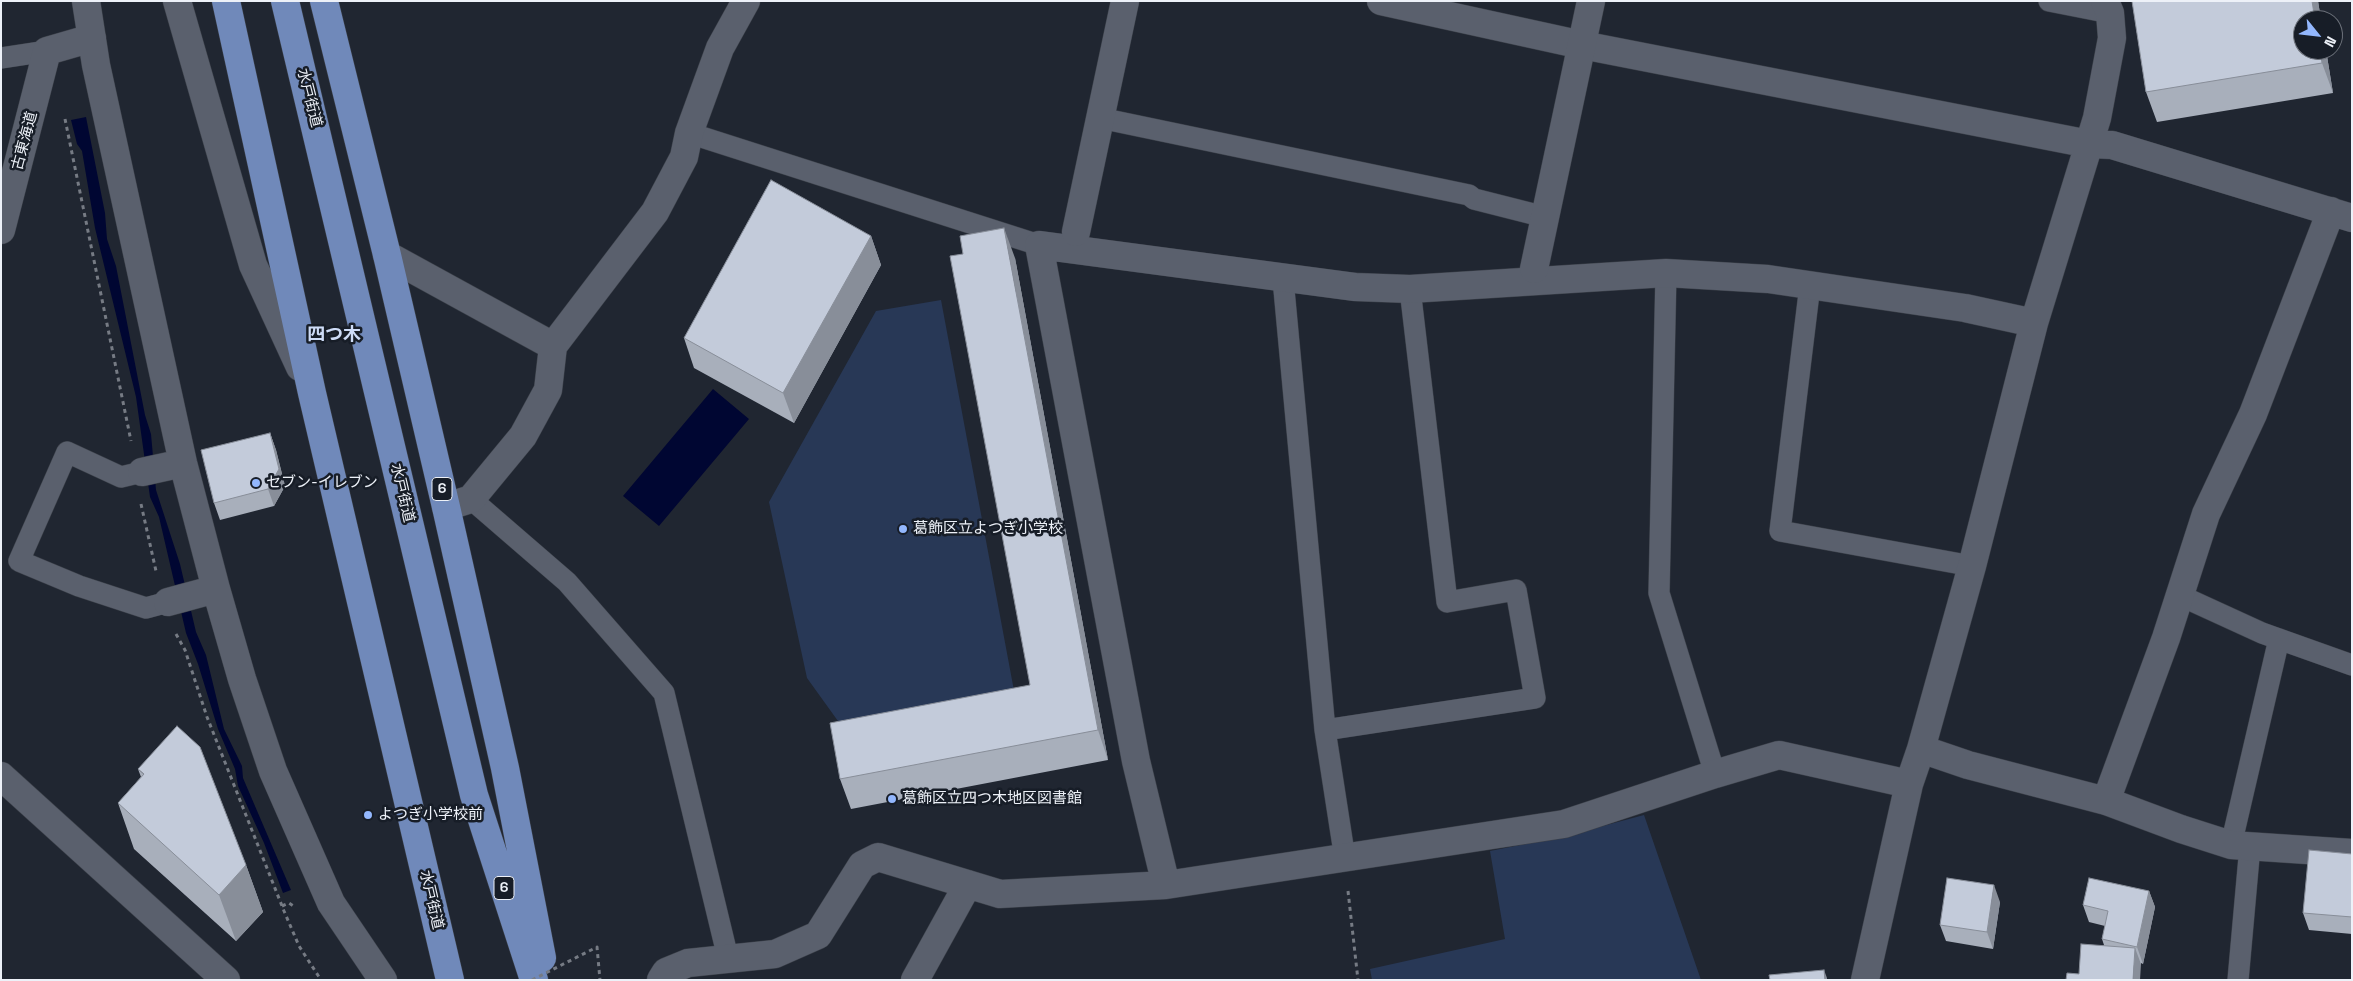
<!DOCTYPE html>
<meta charset="utf-8">
<style>
body{margin:0}
#map{position:relative;width:2353px;height:981px;overflow:hidden;background:#202631;font-family:"Space Grotesk",sans-serif}
canvas{display:block}
.frame{position:absolute;inset:0;border:2px solid #edf1f8;pointer-events:none}
.north{position:absolute;left:2293px;top:10px;width:50px;height:50px;box-sizing:border-box;background:#171d27;border:1px solid #6d727b;border-radius:50%;rotate:119deg;font-size:14px;font-weight:700;line-height:20px;text-align:center;color:#edf1f8}
.north::after{content:'';display:block;margin:auto;width:18px;height:22px;background:#93b7fd;clip-path:polygon(50% 0,100% 100%,50% 72%,0 100%)}
</style>
<div id="map">
<canvas width="2353" height="981"></canvas>
<div class="frame"></div>
<div class="north">N</div>
</div>
<script>
const context = document.querySelector('canvas').getContext('2d');
context.lineJoin = 'round';
function fill(path, color) { context.fillStyle = color; context.fill(path, 'evenodd'); }
const toPath = rows => new Path2D(rows.map(r => 'M' + r).join(''));
function stroke(path, color, width, dash) { context.strokeStyle = color; context.lineWidth = width; context.lineCap = dash ? 'butt' : 'round'; context.setLineDash(dash || []); context.stroke(path); }
function drawText(font, color, halo, rows, align = 'center') {
  context.font = font + ' "Space Grotesk","Noto Sans JP",sans-serif'; context.lineWidth = 5; context.setLineDash([]); context.textBaseline = 'middle'; context.strokeStyle = halo; context.fillStyle = color; for (const [text, x, y, turn = 0] of rows) {
    context.save(); context.translate(x, y); context.rotate((+turn || 0) * Math.PI / 180); context.textAlign = isNaN(turn) ? turn : align; if (halo) context.strokeText(text, 0, 0); context.fillText(text, 0, 0); context.restore();
  }
}
fill(toPath([
 [941,300,1015,696,843,728,807,678,769,502,876,311],
 [1644,815,1701,980,1372,980,1370,969,1505,939,1490,851,1565,836]
]), '#283856');
fill(toPath([
 [86,117,105,213,107,239,116,266,145,415,151,434,156,490,180,564,196,632,206,655,224,729,242,766,243,778,291,890,283,893,264,843,238,786,235,769,218,729,198,664,186,633,159,517,150,497,136,397,95,228,82,151,77,144,71,120],
 [713,389,749,419,659,526,623,496]
]), '#000632');
const service = toPath([
 [2049,1,2110,13],
 [1,58,47,51],
 [1100,118,1469,195,1474,199,1545,217],
 [689,133,1039,245],
 [1666,273,1659,593,1715,774],
 [1283,279,1325,730,1345,859],
 [1810,285,1780,531,1972,566],
 [142,472,121,477,67,452,19,561,79,586,146,608,168,602],
 [471,499,567,582,664,693,728,958],
 [2179,595,2262,633,2352,665],
 [1325,730,1535,698,1516,590,1447,602,1410,289],
 [2231,845,2279,639],
 [2238,980,2250,846]
]);
const minor = toPath([
 [86,1,96,65,183,463,216,589,242,679,273,771,331,903,383,980],
 [177,1,253,265,300,367],
 [1381,1,1582,45,2089,144,2112,145,2352,218],
 [1,230,47,51,92,38],
 [387,255,553,346],
 [142,472,183,463],
 [446,507,471,499,523,436,548,390,553,346,655,212,684,157,689,133,720,48,746,1],
 [168,602,216,589],
 [1921,749,1968,765,2106,801,2181,829,2231,845,2352,853],
 [1,776,226,980],
 [2106,801,2166,638,2206,514,2253,414,2331,211],
 [1166,885,1136,761,1039,245,1355,287,1410,289,1666,273,1768,279,1965,308,2034,323],
 [661,980,666,972,688,963,775,954,818,935,862,865,878,857,1000,894,1166,885,1564,824,1715,774,1779,755,1909,784],
 [915,980,968,884],
 [1865,980,1909,784,1921,749,1972,566,2034,323,2097,118,2112,38,2110,13,2105,1]
]);
const tertiary = toPath([
 [1076,232,1125,1],
 [1534,269,1591,1]
]);
const trunk = toPath([
 [226,1,312,393,450,980],
 [285,1,474,795,534,980],
 [324,1,387,255,446,507,505,768,542,958]
]);
stroke(service, '#3c414a', 22);
stroke(minor, '#3c414a', 29);
stroke(tertiary, '#3c414a', 29);
stroke(trunk, '#3c414a', 29);
stroke(toPath([
 [65,119,131,441],
 [141,504,156,571],
 [176,634,185,650,207,717,284,911,299,946,321,980],
 [1348,891,1358,980],
 [282,906,289,903,295,907]
]), '#767b84', 3, [4, 4]);
stroke(service, '#5a606d', 21);
stroke(minor, '#5a606d', 28);
stroke(tertiary, '#5a606d', 28);
stroke(trunk, '#7089ba', 28);
stroke(toPath([
 [532,980,597,947,600,980]
]), '#767b84', 3, [4, 4]);
fill(toPath([
 [2132,1,2318,1,2321,20,2303,20,2326,50,2333,93,2157,122,2146,92],
 [871,236,881,265,794,423,694,368,684,338],
 [1015,258,1108,760,851,809,840,779,1030,685],
 [270,433,276,450,285,486,274,506,220,520,214,503],
 [138,769,246,865,263,912,236,941,134,849,118,803,141,777],
 [2352,854,2352,934,2309,930,2303,913],
 [2149,891,2155,907,2143,964,2141,963,2141,964,2079,974,2104,945,2102,939,2105,926,2089,922,2083,905],
 [2000,902,1993,949,1946,941,1940,925]
]), '#a8afbb');
fill(toPath([
 [2312,1,2318,1,2321,20,2315,20],
 [2320,50,2326,50,2333,93,2322,63],
 [1004,228,1015,258,1108,760,1098,730],
 [871,236,881,265,794,423,783,393],
 [270,433,276,450,285,486,274,506,268,489],
 [246,865,263,912,236,941,219,895],
 [1994,885,2000,902,1993,949,1987,932],
 [2149,891,2155,907,2143,964,2137,947],
 [2135,948,2141,964,2140,980,2133,980],
 [1824,970,1827,978,1827,980,1825,980]
]), '#888e99');
const building = toPath([
 [2132,1,2312,1,2315,20,2303,20,2303,50,2320,50,2322,63,2146,92,2132,1],
 [771,180,871,236,783,393,684,338,771,180],
 [1004,228,1098,730,840,779,830,723,1030,685,950,256,963,254,960,236,1004,228],
 [270,433,279,469,268,489,214,503,201,450,270,433],
 [177,726,200,747,246,865,219,895,118,803,144,774,138,769,177,726],
 [2309,850,2352,854,2352,917,2303,913,2309,850],
 [1947,878,1994,885,1987,932,1940,925,1947,878],
 [2089,878,2149,891,2137,947,2102,939,2108,911,2083,905,2089,878],
 [2081,944,2135,948,2133,980,2066,980,2067,973,2079,974,2081,944],
 [1824,970,1825,980,1770,980,1769,975,1824,970]
]);
fill(building, '#c3cbda');
stroke(building, '#888e99', 1);
for (const [x, y, r, color] of [
 [256,483,5,"#93b7fd"],
 [903,529,5,"#93b7fd"],
 [892,799,5,"#93b7fd"],
 [368,815,5,"#93b7fd"]
]) { const dot = new Path2D(); dot.arc(x, y, r, 0, 2 * Math.PI); context.fillStyle = color; context.fill(dot); stroke(dot, '#171d27', 2); }
for (const [x, y, w] of [
 [442,489,20],
 [504,888,20]
]) { const box = new Path2D(); box.roundRect(x - w / 2, y - 11.5, w, 23, 4); context.fillStyle = '#171d27'; context.fill(box); stroke(box, '#edf1f8', 1); }
drawText('bold 14px', '#edf1f8', null, [
 ["6",442,489],
 ["6",504,888]
]);
drawText('15px', '#edf1f8', '#171d27', [
 ["水戸街道",309,98,76],
 ["古東海道",25,141,-75],
 ["水戸街道",402,493,77],
 ["水戸街道",431,900,77]
]);
drawText('15px', '#edf1f8', '#171d27', [
 ["セブン-イレブン",266,483],
 ["葛飾区立よつぎ小学校",913,529],
 ["葛飾区立四つ木地区図書館",902,799],
 ["よつぎ小学校前",378,815]
], 'left');
drawText('bold 18px', '#cedcf7', '#171d27', [
 ["四つ木",334,335]
]);
</script>
